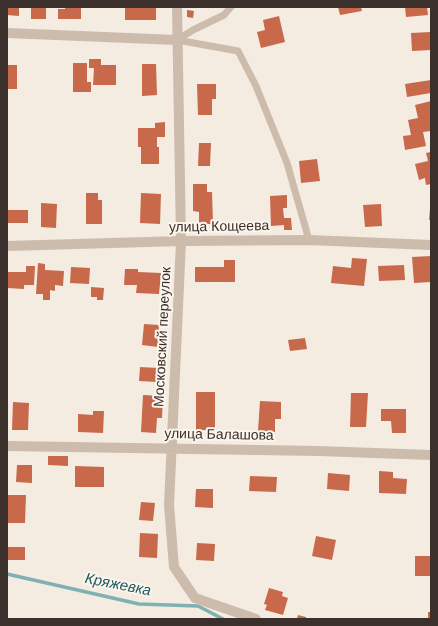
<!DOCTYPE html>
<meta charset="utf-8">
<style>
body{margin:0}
#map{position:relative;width:438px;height:626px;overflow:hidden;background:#f4ebe1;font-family:Arial,sans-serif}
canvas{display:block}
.frame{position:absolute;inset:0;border:8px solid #3b302b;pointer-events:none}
</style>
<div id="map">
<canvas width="438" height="626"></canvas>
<div class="frame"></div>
</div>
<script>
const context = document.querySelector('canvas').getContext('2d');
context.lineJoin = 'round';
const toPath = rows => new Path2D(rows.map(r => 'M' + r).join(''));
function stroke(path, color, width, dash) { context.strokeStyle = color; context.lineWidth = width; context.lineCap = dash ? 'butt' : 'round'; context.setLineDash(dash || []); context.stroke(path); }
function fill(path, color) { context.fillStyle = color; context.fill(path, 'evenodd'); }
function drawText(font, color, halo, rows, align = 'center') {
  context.font = font + ' Arial,sans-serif'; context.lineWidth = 4; context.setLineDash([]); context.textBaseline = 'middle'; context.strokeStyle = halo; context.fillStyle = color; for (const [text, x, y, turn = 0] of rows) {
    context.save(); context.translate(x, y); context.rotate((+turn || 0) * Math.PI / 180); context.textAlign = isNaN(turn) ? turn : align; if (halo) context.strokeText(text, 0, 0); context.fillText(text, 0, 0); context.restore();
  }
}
stroke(toPath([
 [7,574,139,604,198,606,223,619]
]), '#7fb0b2', 3.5);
fill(toPath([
 [7,7,19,7,19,16,7,15],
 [31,7,46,7,46,19,31,19],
 [65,7,81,7,81,19,58,19,58,9,65,9],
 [125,7,156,7,156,20,125,20],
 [338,7,361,7,362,11,340,15],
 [405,7,427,7,428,15,406,17],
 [187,10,194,11,193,18,187,17],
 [279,16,285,42,261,48,257,32,265,30,263,20],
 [430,32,431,50,412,51,411,33],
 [89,59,101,59,101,65,116,65,116,85,93,85,94,68,89,68],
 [73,63,87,63,87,82,91,82,91,92,73,92],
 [142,64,156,64,157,95,142,96],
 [7,65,17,65,17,89,7,89],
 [431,80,431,93,407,97,405,84],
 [197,84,216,84,216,99,212,99,212,115,198,115],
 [431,101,431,131,423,132,426,146,405,150,403,136,411,135,408,120,418,118,415,105],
 [165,122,165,137,157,137,157,147,159,147,159,164,141,164,141,147,138,147,138,128,155,128,155,123],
 [199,143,211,143,210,166,198,166],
 [431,152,431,184,426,185,425,178,419,180,415,164,428,161,426,153],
 [317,159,320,181,301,183,299,161],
 [193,184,207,184,207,192,212,192,213,224,199,224,199,212,193,211],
 [86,193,98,193,98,200,102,200,102,224,86,224],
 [141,193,161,194,160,224,140,223],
 [287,195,287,208,283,208,284,218,291,218,292,230,284,230,284,225,271,226,270,196],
 [41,203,57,204,56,228,41,227],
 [381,204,382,226,365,227,363,205],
 [430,209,431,209,431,220,429,220],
 [8,210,28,210,28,223,8,223],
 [431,256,431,282,414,283,412,257],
 [352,258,367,259,364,286,331,283,333,266,351,268],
 [224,260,235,260,235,282,195,282,195,267,224,267],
 [38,263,45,264,45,270,64,271,63,286,55,285,55,291,50,290,50,300,43,300,43,294,36,294],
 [404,265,405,280,379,281,378,266],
 [26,266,35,266,34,285,24,285,24,289,7,288,7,272,26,272],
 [71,267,90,268,89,284,70,283],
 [125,269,138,269,138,272,161,273,159,294,136,293,137,285,124,285],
 [91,287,104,288,103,300,97,300,97,297,91,297],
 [144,324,159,325,158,347,142,345],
 [305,338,307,349,290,351,288,340],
 [140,367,158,368,157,382,139,381],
 [196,392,215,392,215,430,196,430],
 [351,393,368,393,366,427,350,427],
 [143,395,163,396,162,418,157,418,156,433,141,432],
 [260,401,281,402,281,419,275,419,275,432,258,431],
 [13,402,29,403,28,430,12,430],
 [381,409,406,409,406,433,392,433,391,421,381,421],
 [93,411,104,411,103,433,78,432,78,414,93,415],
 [48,456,68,456,68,466,48,465],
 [17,465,32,465,32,483,16,482],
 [75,466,104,467,104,487,75,487],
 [379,471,393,472,393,478,407,479,406,494,379,493],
 [328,473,350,475,349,491,327,489],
 [250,476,277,477,276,492,249,491],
 [196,489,213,489,213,508,195,507],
 [7,495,26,495,25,523,7,523],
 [141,502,155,503,153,521,139,520],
 [140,533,158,534,157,558,139,557],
 [316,536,336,540,332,560,312,556],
 [197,543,215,544,214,561,196,560],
 [7,547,25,547,25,560,7,560],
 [415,556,431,556,431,576,415,576],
 [269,588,283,592,282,596,288,598,283,615,265,610,267,605,264,604],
 [428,612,431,612,431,619,428,619],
 [298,615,306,617,306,619,297,619]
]), '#c8694b');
stroke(toPath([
 [177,40,238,51,256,86,287,163,309,240],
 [177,40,193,30,224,15,231,7]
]), '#cdbbac', 7);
stroke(toPath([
 [177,7,181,241,169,505,174,567,195,598,256,619],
 [7,33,177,40],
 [7,246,181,241,309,240,431,245],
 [7,446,319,451,431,455]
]), '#cdbbac', 10);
drawText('14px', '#3b302b', '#fbf5ee', [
 ["улица Кощеева",219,227,-1],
 ["Московский переулок",163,337,-87],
 ["улица Балашова",219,435,1]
]);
drawText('italic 15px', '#1f5a5e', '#fbf5ee', [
 ["Кряжевка",118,585,11]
]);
</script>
